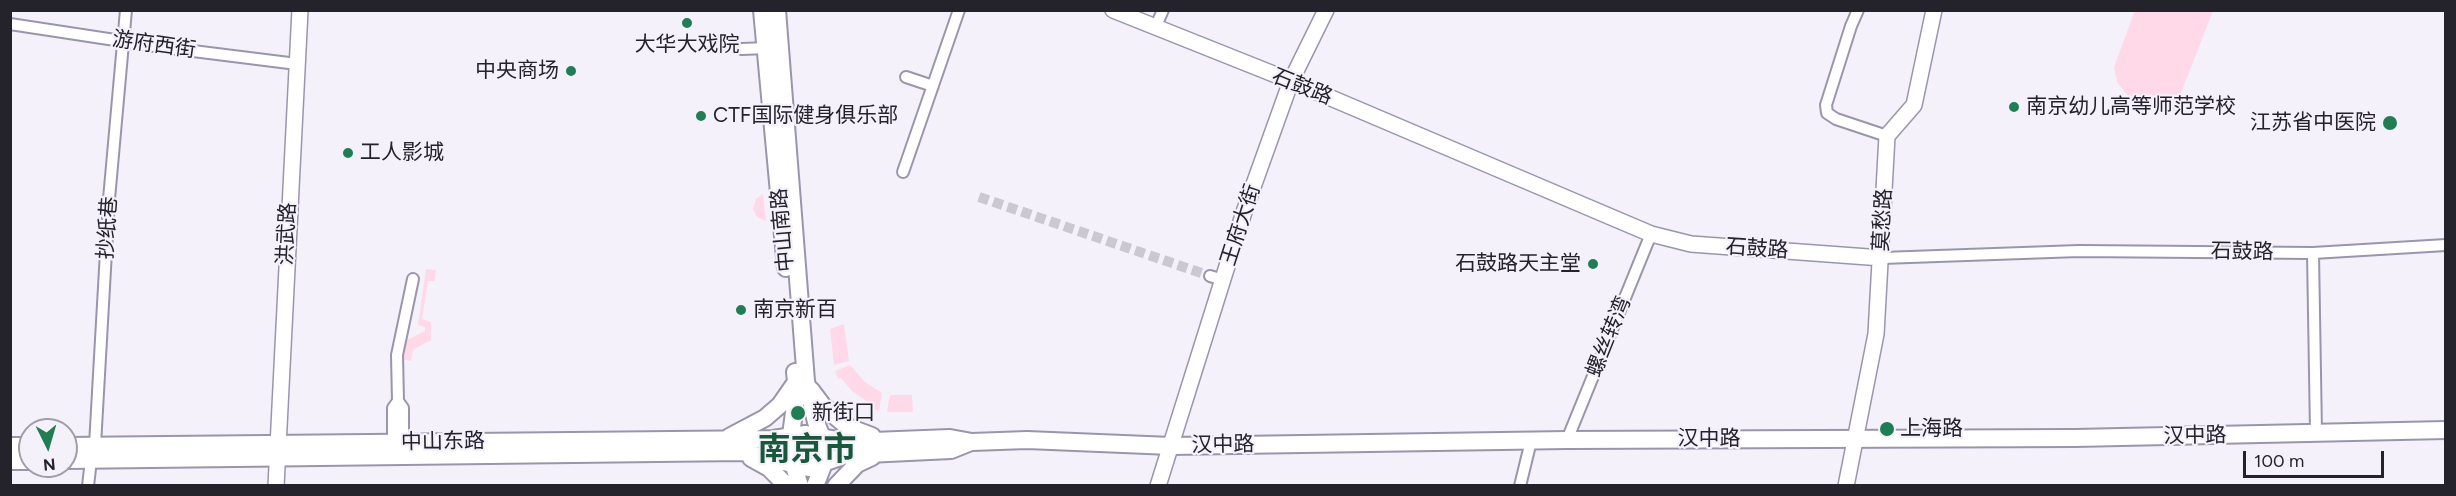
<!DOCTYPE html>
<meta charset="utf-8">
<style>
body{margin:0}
#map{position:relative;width:2456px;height:496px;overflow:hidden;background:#f4f1fb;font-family:Figtree,sans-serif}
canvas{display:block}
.frame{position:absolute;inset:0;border:12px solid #24222b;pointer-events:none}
.north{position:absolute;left:18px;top:418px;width:60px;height:60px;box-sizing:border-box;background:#f4f1fb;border:2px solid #a19ea8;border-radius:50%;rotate:175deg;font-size:16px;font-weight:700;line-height:24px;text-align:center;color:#24222b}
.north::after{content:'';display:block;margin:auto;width:21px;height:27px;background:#217e54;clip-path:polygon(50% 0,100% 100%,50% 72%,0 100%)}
.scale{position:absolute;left:2243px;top:451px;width:141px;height:27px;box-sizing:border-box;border:3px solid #24222b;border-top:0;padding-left:8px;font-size:18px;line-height:21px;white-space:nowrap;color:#24222b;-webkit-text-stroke:4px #f4f1fb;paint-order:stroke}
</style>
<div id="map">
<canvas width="2456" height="496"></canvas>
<div class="frame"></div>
<div class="north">N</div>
<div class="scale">100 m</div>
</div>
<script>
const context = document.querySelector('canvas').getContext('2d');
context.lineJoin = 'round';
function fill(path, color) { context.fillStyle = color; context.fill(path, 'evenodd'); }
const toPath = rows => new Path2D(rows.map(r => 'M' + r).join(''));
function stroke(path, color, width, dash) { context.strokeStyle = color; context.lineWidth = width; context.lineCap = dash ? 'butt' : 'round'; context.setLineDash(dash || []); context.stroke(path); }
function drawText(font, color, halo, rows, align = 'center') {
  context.font = font + ' Figtree,"Noto Sans SC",sans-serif'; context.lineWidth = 4.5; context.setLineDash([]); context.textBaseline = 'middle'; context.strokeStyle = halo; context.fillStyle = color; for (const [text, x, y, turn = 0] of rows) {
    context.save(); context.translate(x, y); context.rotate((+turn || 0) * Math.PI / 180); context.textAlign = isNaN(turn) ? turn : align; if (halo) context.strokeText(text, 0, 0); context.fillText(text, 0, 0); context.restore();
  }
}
fill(toPath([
 [2135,10,2213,11,2174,111,2128,96,2117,82,2114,67],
 [763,194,766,221,757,217,753,209,756,199],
 [426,269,436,270,435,281,428,281,422,319,431,322,431,340,413,350,411,361,404,360,405,341,425,331,425,327,418,325],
 [844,324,849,361,834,365,830,329],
 [850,365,865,382,882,393,879,411,867,407,868,402,852,391,841,378,838,379,835,371],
 [890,395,912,395,913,412,887,412]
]), '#ffd9e7');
stroke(toPath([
 [979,197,1210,276]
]), '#cac8d1', 10, [10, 5]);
const street = toPath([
 [1858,10,1851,26,1826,105,1827,113,1836,119,1887,136],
 [10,24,161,47,297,64],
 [1155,28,1163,10],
 [742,49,766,48],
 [906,77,933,86],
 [903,172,959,10],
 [2313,253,2316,433],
 [1882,258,2079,251,2313,253,2446,245],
 [1210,276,1223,280],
 [398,401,403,408,403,443],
 [1567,440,1651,234],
 [393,443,393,408,398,401,397,355,413,279],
 [95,445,109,199,126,10],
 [88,486,91,460],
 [1520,486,1531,441]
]);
const secondary = toPath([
 [1113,10,1291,81,1651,234,1691,244,1882,258],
 [276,486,300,10],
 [1158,486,1244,212,1291,81,1326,10],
 [1846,486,1876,334,1887,136,1914,105,1934,10]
]);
const primary = toPath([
 [762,10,786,268],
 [777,10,806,381,816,422,826,448,824,463,815,486],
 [795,372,797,390,789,450,800,486],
 [811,390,823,406,848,427,872,436],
 [729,437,765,418,780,405,796,382],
 [10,446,30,446],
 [66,446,773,439,806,434,847,442,950,438,972,442,1027,440,1171,446,1567,440,2075,438,2446,430],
 [751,458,769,468,787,486],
 [66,460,742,452,809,468,846,455,951,450,971,442],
 [10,461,30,461],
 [836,486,857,464,872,457]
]);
stroke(street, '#9b95ac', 14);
stroke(secondary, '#9b95ac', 18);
stroke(primary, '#9b95ac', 20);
stroke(street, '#fff', 10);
stroke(secondary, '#fff', 15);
stroke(primary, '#fff', 16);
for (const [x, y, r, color] of [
 [687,23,6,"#217e54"],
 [571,71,6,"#217e54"],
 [2014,107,6,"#217e54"],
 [701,116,6,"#217e54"],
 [2390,123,8,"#217e54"],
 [348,153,6,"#217e54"],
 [1593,264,6,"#217e54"],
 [741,310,6,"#217e54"],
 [798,413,8,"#217e54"],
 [1887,429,8,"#217e54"]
]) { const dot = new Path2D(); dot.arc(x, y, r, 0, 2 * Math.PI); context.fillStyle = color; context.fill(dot); stroke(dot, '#f4f1fb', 2); }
drawText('21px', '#24222b', '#f4f1fb', [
 ["游府西街",154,45,8],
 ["石鼓路",1302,87,22],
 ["莫愁路",1883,220,-87],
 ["王府大街",1241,225,-72],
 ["抄纸巷",108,228,-86],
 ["中山南路",783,230,-95],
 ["洪武路",287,234,-87],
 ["石鼓路",1757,249,4],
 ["石鼓路",2242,252,1],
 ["螺丝转湾",1609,337,-68],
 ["汉中路",2195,436,-1],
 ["汉中路",1709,439],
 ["中山东路",443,442,-1],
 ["汉中路",1223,445,-1]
]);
drawText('21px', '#24222b', '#f4f1fb', [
 ["大华大戏院",687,45,"center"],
 ["中央商场",559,71,"right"],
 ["南京幼儿高等师范学校",2026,107],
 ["CTF国际健身俱乐部",713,116],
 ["江苏省中医院",2376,123,"right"],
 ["工人影城",360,153],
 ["石鼓路天主堂",1581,264,"right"],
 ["南京新百",753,310],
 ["新街口",812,413],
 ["上海路",1900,429]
], 'left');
drawText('bold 33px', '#1a583b', '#f4f1fb', [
 ["南京市",807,450]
]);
</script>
